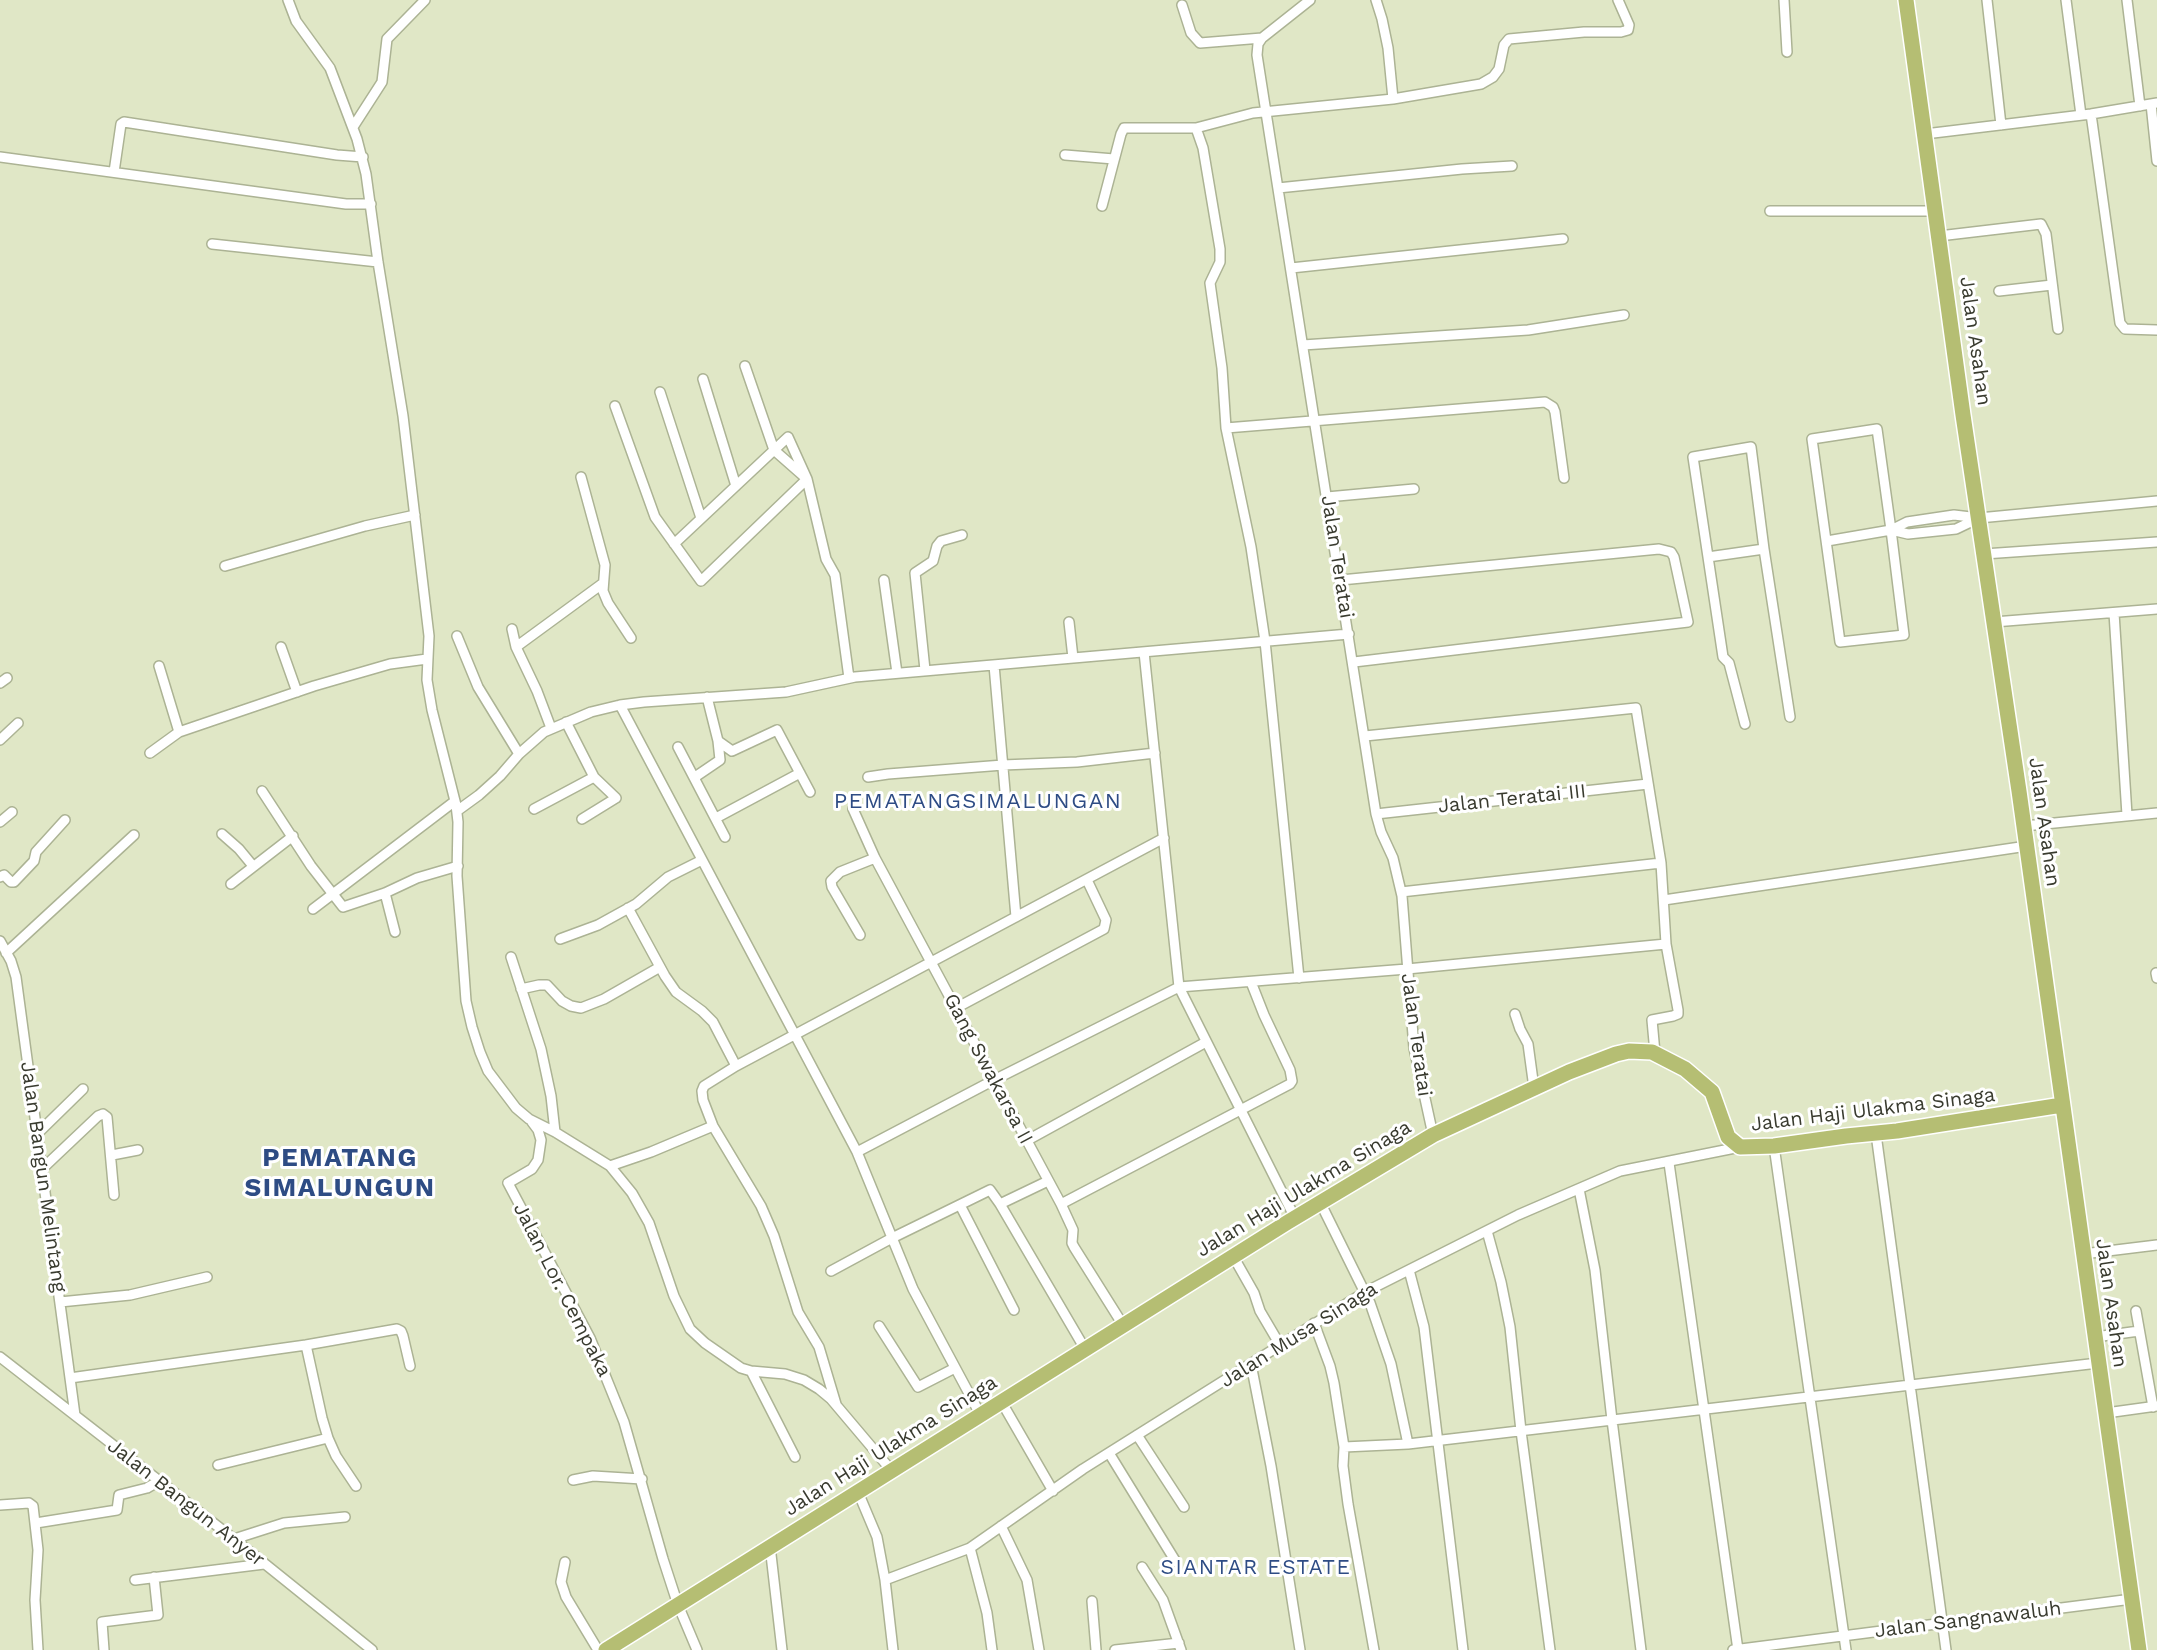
<!DOCTYPE html>
<style>
body{margin:0}
canvas{display:block;background:#e0e7c6}
</style>
<canvas width="2157" height="1650"></canvas>
<script>
const context = document.querySelector('canvas').getContext('2d');
context.lineJoin = 'round';
const toPath = rows => new Path2D(rows.map(r => 'M' + r).join(''));
function stroke(path, color, width, dash) { context.strokeStyle = color; context.lineWidth = width; context.lineCap = dash ? 'butt' : 'round'; context.setLineDash(dash || []); context.stroke(path); }
function drawText(font, color, halo, rows, align = 'center') {
  context.font = font + ' "Work Sans",sans-serif'; context.lineWidth = 6; context.setLineDash([]); context.textBaseline = 'middle'; context.strokeStyle = halo; context.fillStyle = color; for (const [text, x, y, turn = 0] of rows) {
    context.save(); context.translate(x, y); context.rotate((+turn || 0) * Math.PI / 180); context.textAlign = isNaN(turn) ? turn : align; if (halo) context.strokeText(text, 0, 0); context.fillText(text, 0, 0); context.restore();
  }
}
const minor = toPath([
 [288,0,296,21,330,68,357,139,366,174,378,262,403,416,429,636,427,680,432,710,456,805,458,822,457,876,466,1001,472,1027,480,1052,488,1071,516,1108,529,1119,555,1132,610,1166,632,1193,649,1223,674,1296,690,1329,705,1343,741,1368,751,1371,785,1374,804,1380,819,1389,831,1399,891,1470],
 [1310,0,1262,38,1258,44,1257,55,1376,814,1381,832,1393,858,1402,896,1414,1048,1433,1135],
 [1376,0,1382,19,1388,48,1393,99],
 [1784,0,1787,52],
 [1987,0,2001,125],
 [2066,0,2081,115],
 [2127,0,2140,106],
 [1182,5,1191,33,1200,43,1262,38],
 [2151,104,2157,161],
 [2091,114,2120,323,2125,329,2157,330],
 [353,127,382,82,387,39,425,0],
 [1196,128,1203,148,1220,249,1220,262,1210,283,1222,368,1226,428],
 [1925,134,2091,114,2157,103],
 [1065,155,1114,159],
 [0,157,346,204,371,204],
 [114,172,121,124,124,122,337,155,363,157],
 [1278,188,1462,169,1512,166],
 [1102,206,1121,134,1124,128,1196,128,1253,113,1393,99,1481,84,1493,77,1499,69,1504,45,1509,39,1584,32,1621,32,1628,30,1629,25,1618,0],
 [1770,211,1936,211],
 [1939,236,2041,224,2046,234,2058,329],
 [212,244,378,262],
 [1291,268,1563,239],
 [1999,291,2052,285],
 [1303,345,1528,330,1624,315],
 [703,379,736,486],
 [660,392,701,518],
 [615,406,655,517,701,581,807,479,774,450,745,366],
 [581,477,605,565,603,591,608,603,631,638],
 [1327,497,1414,489],
 [1979,518,1956,529,1908,534,1891,530,1907,522,1954,515,1979,518,2157,501],
 [1827,541,1891,530,1877,429,1812,439,1840,642,1904,635,1891,530],
 [674,544,788,437,807,479,826,559,835,575,849,678],
 [1764,549,1790,717],
 [1984,554,2157,542],
 [1708,557,1764,549,1751,447,1693,457,1723,657,1729,663,1745,724],
 [225,566,365,526,415,515],
 [884,580,897,673],
 [1341,580,1659,549,1671,552,1674,557,1688,622,1354,662],
 [2114,613,2127,815],
 [1069,622,1073,658],
 [1994,622,2157,609],
 [512,629,516,647,537,691,551,728],
 [457,636,478,687,519,754],
 [281,647,297,692],
 [516,647,602,584],
 [1144,652,1179,987,1295,1218],
 [994,665,1016,917],
 [159,666,179,732],
 [925,670,915,573,933,561,937,546,941,541,962,535],
 [0,683,7,678],
 [620,705,857,1152,913,1289,980,1414],
 [566,722,594,777,616,798,582,819],
 [1365,736,1636,708,1661,863,1666,944,1678,1010,1678,1014,1673,1016,1652,1020,1655,1053],
 [0,740,18,723],
 [718,741,732,751,777,730,810,792],
 [678,747,725,837],
 [150,753,179,732,314,686,390,664,427,659],
 [695,777,720,760,718,741,707,697],
 [868,777,888,774,1003,765,1077,762,1155,753],
 [262,791,311,866,343,907,385,893,417,878,458,866],
 [534,809,594,777],
 [853,809,875,858,1061,1204,1073,1230,1072,1243,1074,1247,1123,1325],
 [457,811,479,795,500,776,519,754,544,732,591,712,620,705,644,702,786,692,855,677,1349,634],
 [1376,814,1648,784],
 [716,818,800,773],
 [0,822,12,812],
 [2024,826,2157,813],
 [222,834,239,849,253,866],
 [0,877,4,875,11,882,14,882,34,861,36,852,65,820],
 [231,884,293,836],
 [1401,892,1661,863],
 [385,893,395,932],
 [1664,900,2027,846],
 [628,908,665,976,676,992,702,1011,713,1022,736,1066],
 [313,909,455,801],
 [860,935,832,887,831,881,840,872,875,858],
 [560,939,598,925,636,904,668,877,702,860],
 [0,941,11,961,16,977,75,1415],
 [6,953,134,835],
 [511,957,541,1049,551,1096,555,1132],
 [2156,973,2157,978],
 [1299,978,1265,641,1251,547,1226,428,1545,402,1553,407,1555,412,1564,478],
 [521,989,539,985,547,985,562,1001,571,1006,581,1008,604,999,660,967],
 [956,1008,1104,929,1106,920,1087,880],
 [1515,1014,1520,1029,1528,1044,1534,1088],
 [532,1122,538,1130,541,1140,538,1160,532,1169,508,1183,590,1338,624,1422,663,1559,678,1605,697,1650],
 [37,1134,83,1089],
 [1876,1134,1946,1650],
 [1026,1141,1206,1042],
 [1774,1146,1846,1650],
 [857,1152,994,1080,1179,987,1407,969,1666,944],
 [112,1155,138,1150],
 [1669,1163,1738,1650],
 [610,1166,651,1152,713,1126],
 [42,1169,98,1116,103,1114,107,1117,114,1195],
 [1579,1189,1595,1270,1612,1420,1641,1650],
 [1320,1202,1370,1303,1391,1364,1408,1444],
 [1000,1204,1048,1181],
 [1061,1204,1290,1084,1292,1081,1290,1070,1264,1015,1251,982],
 [960,1205,1014,1310],
 [1487,1231,1501,1282,1510,1327,1521,1431,1550,1650],
 [2083,1254,2157,1245],
 [1233,1256,1254,1293,1260,1311,1280,1345],
 [1409,1270,1424,1327,1463,1650],
 [831,1271,892,1238,990,1190,1000,1204,1085,1349],
 [60,1302,130,1295,207,1277],
 [2136,1311,2153,1407],
 [1314,1323,1330,1366,1334,1383,1344,1447,1343,1466,1348,1504,1374,1650],
 [879,1326,918,1387,955,1368],
 [2095,1337,2139,1331],
 [306,1345,322,1418,328,1438,336,1456,356,1486],
 [0,1357,234,1539,372,1650],
 [1251,1364,1271,1466,1300,1650],
 [751,1371,795,1457],
 [70,1378,306,1345,397,1329,401,1331,403,1336,410,1366],
 [1001,1401,1053,1491],
 [836,1404,819,1347,798,1312,774,1236,761,1206,713,1126,703,1100,702,1091,704,1086,736,1066,1164,838],
 [2106,1413,2157,1406],
 [1137,1435,1184,1507],
 [1344,1447,1408,1444,2098,1363],
 [1109,1453,1176,1562],
 [218,1465,328,1438],
 [573,1480,593,1476,642,1479],
 [858,1492,877,1537,885,1580,893,1650],
 [0,1505,29,1503,33,1506,38,1550,35,1600,38,1650],
 [36,1523,117,1510,119,1495,147,1488,159,1481],
 [1001,1526,1027,1580,1039,1650],
 [234,1539,284,1523,345,1517],
 [770,1546,782,1650],
 [970,1548,987,1613,992,1650],
 [565,1562,561,1582,566,1597,598,1650],
 [1142,1567,1163,1600,1181,1650],
 [135,1580,264,1564],
 [885,1580,970,1548,1083,1469,1365,1292,1518,1215,1620,1171,1740,1147],
 [1092,1601,1096,1650],
 [104,1650,102,1622,158,1615,154,1577],
 [1115,1650,1179,1643],
 [1733,1650,2132,1599]
]);
const primary = toPath([
 [1906,0,1963,415,2019,791,2139,1650],
 [606,1650,1288,1222,1433,1135,1569,1072,1616,1054,1629,1051,1652,1052,1685,1069,1712,1092,1728,1137,1740,1147,1774,1146,1846,1136,1897,1131,2062,1105]
]);
stroke(minor, '#acb394', 12);
stroke(primary, '#fff', 18);
stroke(minor, '#fff', 9);
stroke(primary, '#b5be73', 15);
drawText('20px', '#393b2f', '#fff', [
 ["Jalan Asahan",1975,341,82],
 ["Jalan Teratai",1337,557,81],
 ["Jalan Teratai III",1512,799,-6],
 ["Jalan Asahan",2044,822,82],
 ["Jalan Teratai",1416,1035,82],
 ["Gang Swakarsa II",988,1069,62],
 ["Jalan Haji Ulakma Sinaga",1873,1110,-7],
 ["Jalan Bangun Melintang",43,1177,82],
 ["Jalan Haji Ulakma Sinaga",1304,1189,-31],
 ["Jalan Lor. Cempaka",562,1290,63],
 ["Jalan Asahan",2111,1303,82],
 ["Jalan Musa Sinaga",1299,1335,-32],
 ["Jalan Haji Ulakma Sinaga",891,1446,-32],
 ["Jalan Bangun Anyer",186,1503,38],
 ["Jalan Sangnawaluh",1968,1620,-7]
]);
context.letterSpacing = '1.5px';
drawText('21px', '#2e4c84', '#fff', [
 ["SIANTAR ESTATE",1256,1568]
]);
context.letterSpacing = '0px';
context.letterSpacing = '1.5px';
drawText('22px', '#2e4c84', '#fff', [
 ["PEMATANGSIMALUNGAN",978,802]
]);
context.letterSpacing = '0px';
context.letterSpacing = '1.5px';
drawText('bold 26px', '#2e4c84', '#fff', [
 ["PEMATANG",340,1158],
 ["SIMALUNGUN",340,1188]
]);
context.letterSpacing = '0px';
</script>
